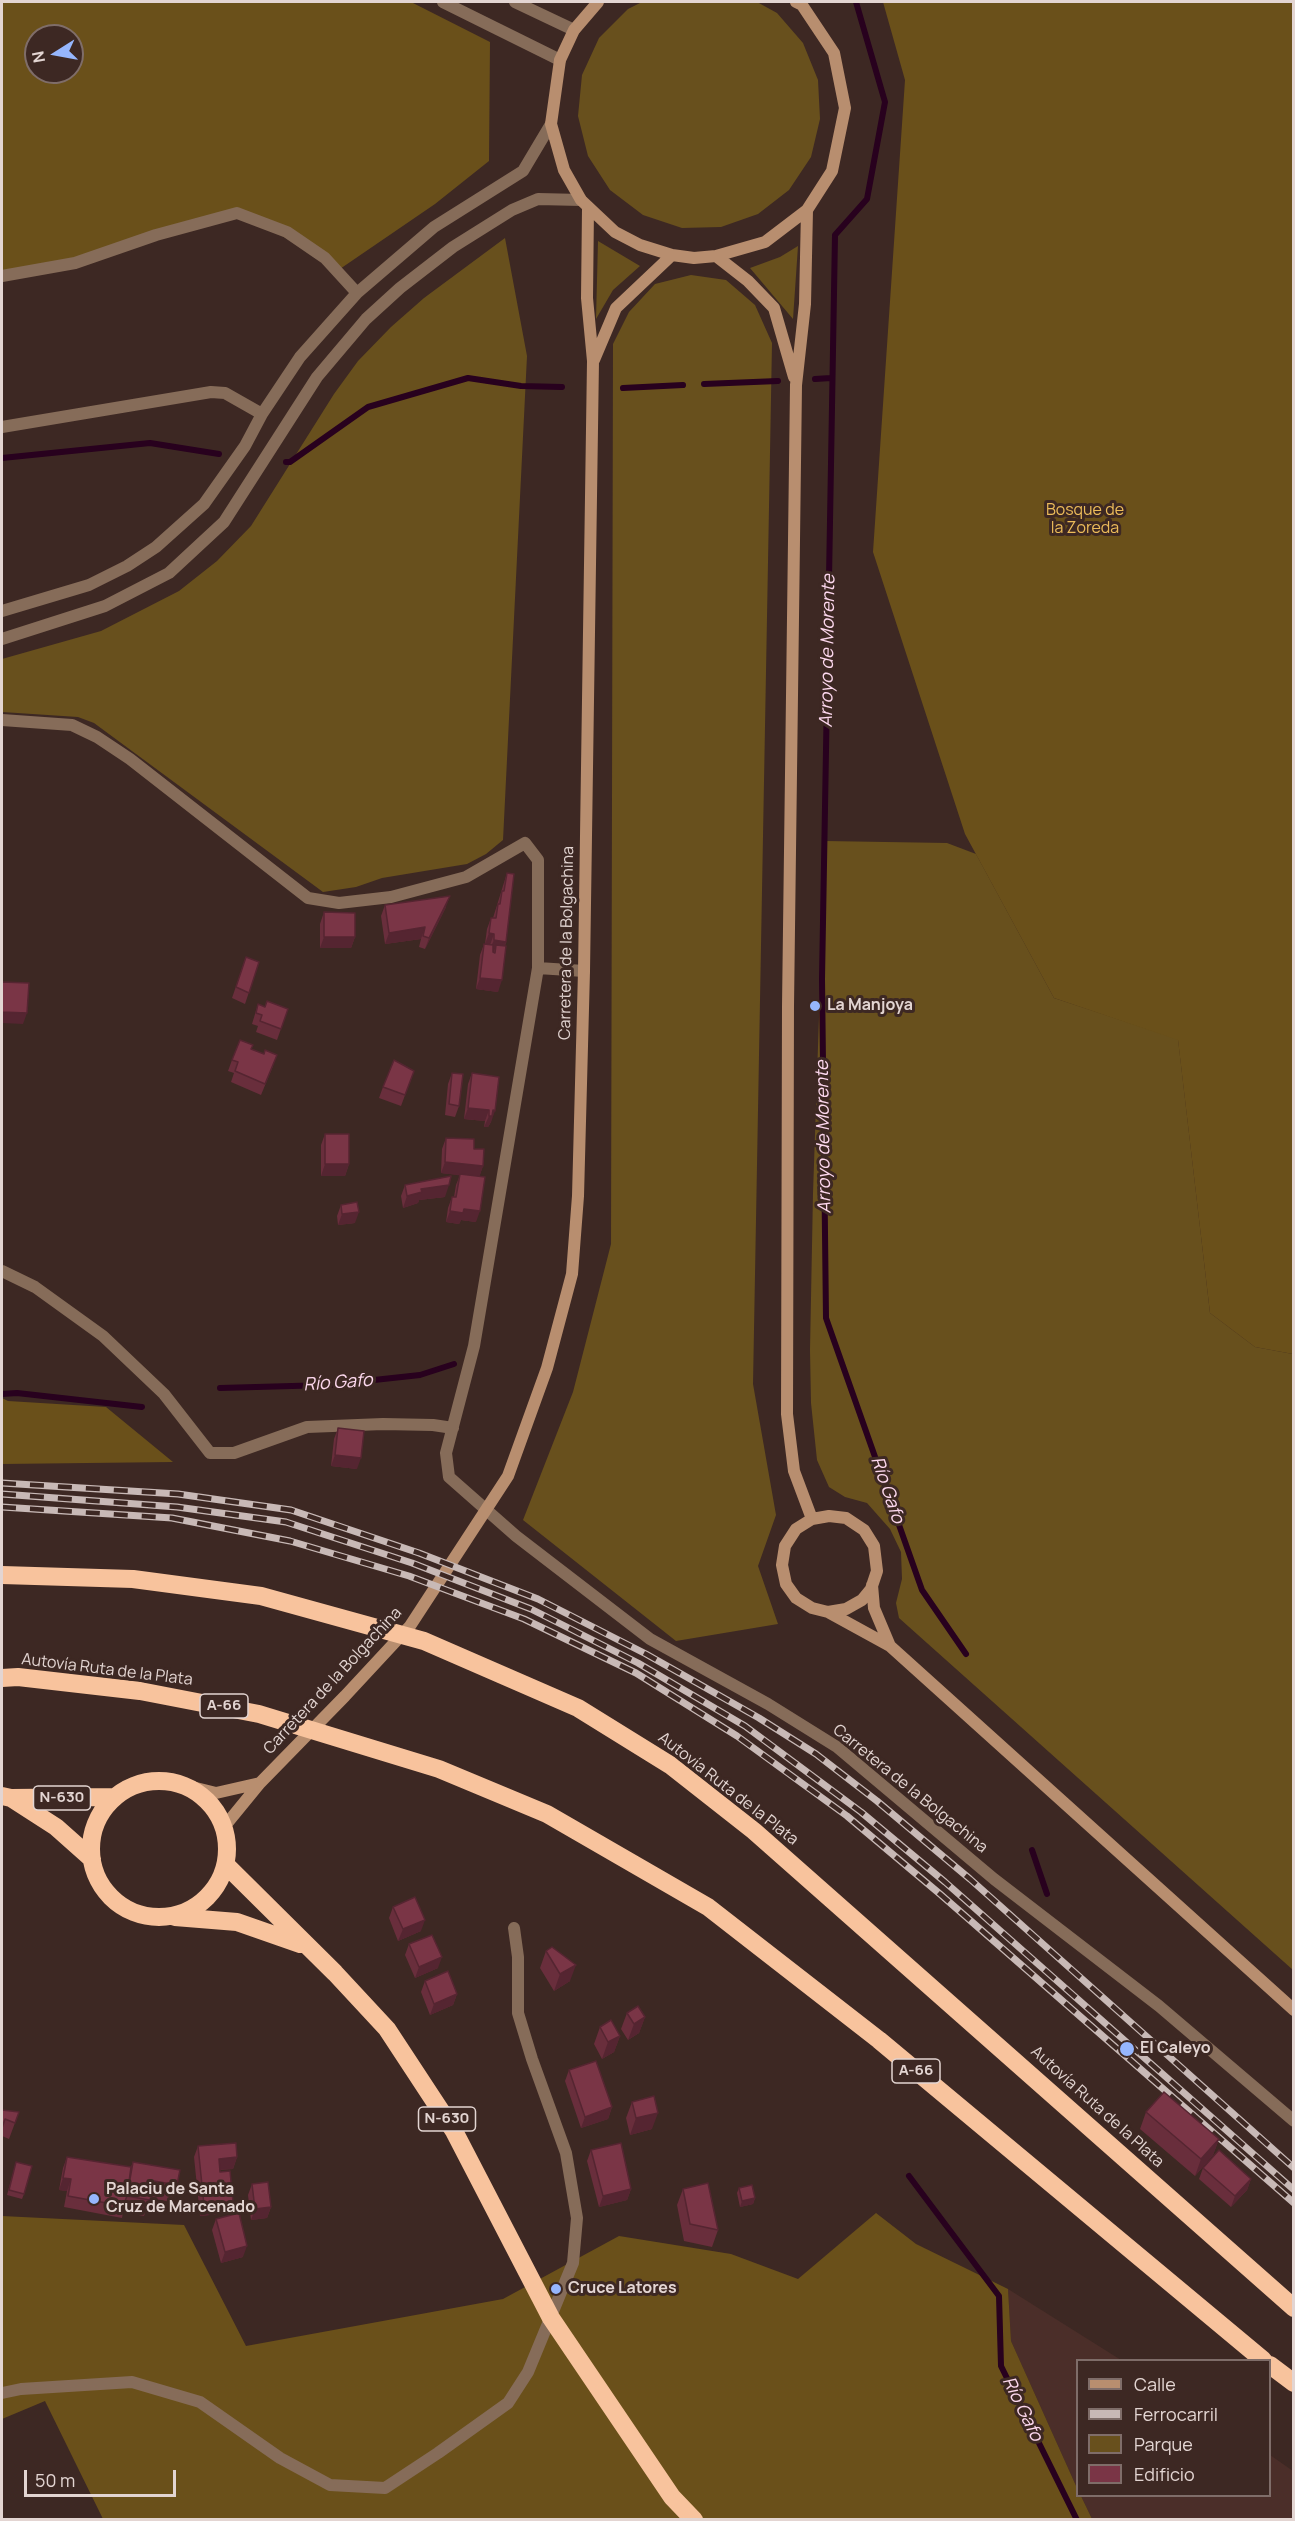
<!DOCTYPE html>
<meta charset="utf-8">
<style>
body{margin:0}
#map{position:relative;width:1295px;height:2521px;overflow:hidden;background:#3d2823;font-family:Manrope,sans-serif}
canvas{display:block}
.frame{position:absolute;inset:0;border:3px solid #e3d5d2;pointer-events:none}
.legend{position:absolute;left:1076px;top:2359px;width:195px;height:138px;box-sizing:border-box;background:#3d2823;border:2px solid #7f6d69;margin:0;padding:8px 10px;list-style:none;font-size:18px;color:#e3d5d2}
.legend li{display:flex;align-items:center;gap:12px;height:30px}
.legend b{width:30px;border:2px solid #7f6d69}
.north{position:absolute;left:24px;top:24px;width:60px;height:60px;box-sizing:border-box;background:#3d2823;border:2px solid #7f6d69;border-radius:50%;rotate:259deg;font-size:16px;font-weight:700;line-height:24px;text-align:center;color:#e3d5d2}
.north::after{content:'';display:block;margin:auto;width:21px;height:27px;background:#96b6fd;clip-path:polygon(50% 0,100% 100%,50% 72%,0 100%)}
.scale{position:absolute;left:24px;top:2470px;width:152px;height:27px;box-sizing:border-box;border:3px solid #e3d5d2;border-top:0;padding-left:8px;font-size:18px;line-height:21px;white-space:nowrap;color:#e3d5d2;-webkit-text-stroke:4px #3d2823;paint-order:stroke}
</style>
<div id="map">
<canvas width="1295" height="2521"></canvas>
<div class="frame"></div>
<ul class="legend">
<li><b style="height:8px;background:#b88e6f"></b>Calle</li>
<li><b style="height:8px;background:#c8b9b6"></b>Ferrocarril</li>
<li><b style="height:16px;background:#68501d"></b>Parque</li>
<li><b style="height:16px;background:#7a3546"></b>Edificio</li>
</ul>
<div class="north">N</div>
<div class="scale">50 m</div>
</div>
<script>
const context = document.querySelector('canvas').getContext('2d');
context.lineJoin = 'round';
function fill(path, color) { context.fillStyle = color; context.fill(path, 'evenodd'); }
const toPath = rows => new Path2D(rows.map(r => 'M' + r).join(''));
function stroke(path, color, width, dash) { context.strokeStyle = color; context.lineWidth = width; context.lineCap = dash ? 'butt' : 'round'; context.setLineDash(dash || []); context.stroke(path); }
function drawText(font, color, halo, rows, align = 'center') {
  context.font = font + ' Manrope,sans-serif'; context.lineWidth = 6; context.setLineDash([]); context.textBaseline = 'middle'; context.strokeStyle = halo; context.fillStyle = color; for (const [text, x, y, turn = 0] of rows) {
    context.save(); context.translate(x, y); context.rotate((+turn || 0) * Math.PI / 180); context.textAlign = isNaN(turn) ? turn : align; if (halo) context.strokeText(text, 0, 0); context.fillText(text, 0, 0); context.restore();
  }
}
fill(toPath([
 [1008,2289,1121,2360,1078,2360,1077,2488,1011,2341],
 [1270,2455,1293,2471,1293,2519,1092,2519,1081,2496,1270,2496]
]), '#4b2e29');
fill(toPath([
 [642,2,757,2,777,13,803,43,818,80,820,119,811,157,789,190,758,214,721,227,682,228,643,215,610,190,588,156,578,116,582,75,599,38,628,9],
 [505,238,527,356,503,840,486,854,467,864,382,878,356,887,323,892,94,723,78,717,2,712,2,659,101,631,179,591,217,561,251,526,334,394,358,361,391,327,424,298],
 [598,241,640,266,613,290,596,319],
 [798,246,793,319,750,268,780,257],
 [691,275,726,280,755,305,772,343,753,1384,776,1515,758,1566,778,1624,676,1641,523,1520,573,1392,611,1244,613,344,629,312,655,284],
 [825,841,947,843,976,854,1054,998,1178,1039,1210,1313,1255,1347,1293,1354,1293,1970,899,1618,896,1603,902,1579,901,1552,890,1529,867,1503,845,1497,829,1487,817,1460,811,1403,810,1350,813,1193]
]), '#68501d');
fill(toPath([
 [2,2,411,2,490,42,489,161,435,204,337,271,325,258,237,213,75,263,2,276],
 [36,36,72,36,72,72,36,72],
 [883,2,1293,2,1293,1354,1255,1347,1210,1313,1178,1040,1054,998,965,834,873,552,905,80],
 [2,1398,8,1401,106,1407,173,1462,2,1464],
 [876,2213,916,2244,1008,2289,1011,2341,1077,2488,1078,2496,1081,2496,1092,2519,103,2519,45,2401,2,2419,2,2216,184,2225,246,2346,503,2299,619,2236,731,2254,798,2279]
]), '#6a501a');
stroke(toPath([
 [856,2,885,102,867,199,835,235,822,979,826,1318,922,1590,966,1654],
 [815,379,831,378],
 [704,384,778,381],
 [623,388,683,385],
 [2,458,150,443,219,454],
 [286,462,290,462,368,407,468,378,521,386,562,387],
 [220,1388,328,1385,420,1375,454,1364],
 [2,1394,17,1393,142,1407],
 [1032,1850,1047,1894],
 [909,2176,999,2296,1001,2366,1077,2520]
]), '#28011e', 6);
stroke(toPath([
 [443,2,560,60],
 [515,2,574,30],
 [2,276,75,263,156,235,237,213,287,232,325,258,357,293],
 [2,427,211,392,225,393,262,414],
 [2,611,89,585,127,566,156,547,204,504,245,446,262,414,300,357,357,293,434,227,523,171,551,124],
 [2,639,105,606,169,573,224,522,317,377,366,319,400,288,453,247,512,210,538,199,581,200],
 [2,720,72,725,97,737,130,759,308,898,339,903,391,897,466,877,525,843,538,860,538,968,474,1346,446,1453,449,1477,516,1536,650,1639,768,1704,837,1747,994,1879,1159,2006,1294,2121],
 [538,968,584,971],
 [2,1271,35,1287,103,1336,164,1394,210,1453,234,1453,307,1427,383,1424,433,1425,453,1428],
 [2,2393,21,2389,132,2382,200,2402,280,2458,330,2485,385,2488,438,2453,508,2403,528,2372,573,2263,577,2218,566,2153,532,2059,518,2013,518,1957,514,1928]
]), '#866c59', 12);
stroke(toPath([
 [598,2,574,30,560,60,551,124,564,170,581,200,615,232,640,245,672,255,694,258,716,256,765,242,807,210,832,171,845,108,834,53,802,5,796,2],
 [807,210,805,304,796,385,788,1006,787,1414,794,1471,812,1519],
 [716,256,748,281,774,308,794,377],
 [594,360,616,308,672,255],
 [872,1585,874,1608,890,1646],
 [828,1612,846,1609,862,1600,871,1589,877,1571,874,1546,864,1530,846,1518,829,1516,812,1519,796,1529,785,1546,782,1565,786,1584,796,1598,812,1608,828,1612,890,1646,1294,2010],
 [188,1786,216,1793,260,1783],
 [224,1827,260,1783,345,1696,410,1626,508,1476,547,1368,572,1274,578,1196,584,971,593,361,587,298,588,208]
]), '#b88e6f', 12);
stroke(toPath([
 [2,1575,133,1579,261,1596,424,1641,578,1708,670,1765,754,1831,1294,2308],
 [2,1678,18,1677,140,1691,259,1714,439,1769,547,1814,708,1907,879,2040,1263,2360],
 '91 1849a68 68 0 1 1 136 0a68 68 0 1 1-136 0Z',
 [2,1796,11,1798,114,1797],
 [11,1798,56,1827,92,1859],
 [226,1865,335,1973,387,2029,454,2131,551,2318,672,2497,694,2520],
 [175,1917,237,1922,300,1944],
 [1270,2365,1294,2383]
]), '#f8c39d', 18);
const rail = toPath([
 [2,1483,178,1494,291,1510,419,1553,538,1599,646,1654,759,1718,816,1754,877,1801,970,1879,1294,2168],
 [2,1494,177,1507,286,1522,412,1563,531,1609,638,1663,745,1726,861,1812,945,1882,1294,2190],
 [2,1507,172,1518,290,1541,409,1576,524,1619,636,1673,737,1736,847,1816,940,1894,1294,2203]
]);
stroke(rail, '#c8b9b6', 7);
stroke(rail, '#3d2823', 4.5, [14]);
fill(toPath([
 [507,873,506,942,505,946,498,992,476,989,480,955,484,944,485,944,487,929,491,918,493,918],
 [385,905,446,907,425,949,419,947,421,939,385,944,381,916],
 [324,912,355,937,351,948,320,948,320,924],
 [246,957,259,962,245,1004,232,998],
 [258,1004,265,1007,288,1009,277,1040,256,1032,258,1026,252,1024],
 [252,1049,273,1066,261,1095,231,1082,234,1073,228,1071,232,1060],
 [414,1071,401,1106,379,1098,383,1087],
 [452,1073,459,1106,455,1117,445,1115,448,1084],
 [472,1073,499,1077,491,1122,488,1127,484,1127,485,1121,464,1119,468,1084],
 [325,1134,349,1164,345,1176,321,1176,321,1145],
 [446,1138,474,1149,483,1166,479,1177,476,1222,461,1220,459,1224,446,1222,448,1208,452,1197,454,1197,456,1185,460,1175,441,1173,442,1149],
 [405,1185,445,1197,419,1200,418,1203,403,1208,401,1196],
 [341,1205,355,1223,338,1225,337,1216],
 [338,1428,357,1469,331,1466,334,1439],
 [393,1907,421,1931,398,1941,389,1918],
 [409,1944,438,1968,415,1978,405,1955],
 [546,1951,570,1981,554,1991,540,1968],
 [425,1981,457,1994,453,2005,430,2015,421,1992],
 [627,2013,645,2017,639,2033,628,2040,621,2029],
 [600,2027,620,2036,614,2052,602,2059,594,2044],
 [569,2070,612,2107,608,2119,581,2128,565,2081],
 [632,2102,652,2129,630,2135,626,2118],
 [2,2110,19,2112,9,2139,2,2136],
 [1146,2112,1219,2139,1213,2155,1195,2176,1140,2129],
 [198,2146,237,2157,233,2169,219,2170,233,2202,229,2213,200,2216,194,2157],
 [591,2150,631,2189,627,2200,599,2207,587,2161],
 [67,2157,131,2167,133,2162,177,2185,171,2202,150,2198,144,2216,123,2212,122,2218,64,2207,67,2191,59,2190,63,2168],
 [16,2162,24,2194,22,2199,7,2195],
 [1203,2168,1251,2179,1247,2190,1231,2207,1199,2179],
 [252,2184,271,2207,267,2218,251,2220,248,2195],
 [739,2188,755,2198,753,2204,740,2207,737,2193],
 [683,2189,718,2230,712,2247,684,2241,677,2205],
 [216,2219,243,2257,221,2263,212,2230]
]), '#692e3c');
fill(toPath([
 [450,896,446,907,425,949,429,938],
 [425,927,421,939,385,944,389,933],
 [489,933,494,934,490,945,485,944],
 [324,937,355,937,351,948,320,948],
 [494,940,506,942,502,953,496,945,494,952,489,951],
 [480,978,502,980,498,992,476,989],
 [2,1012,27,1013,23,1024,2,1023],
 [468,1108,489,1110,485,1121,464,1119],
 [493,1110,495,1111,491,1122,488,1127,484,1127,489,1116],
 [445,1162,483,1166,479,1178,441,1173],
 [325,1164,349,1164,345,1176,321,1176],
 [449,1185,445,1197,419,1200,418,1203,403,1208,407,1196,421,1189],
 [464,1209,480,1211,476,1222,461,1220,459,1224,446,1222,450,1211],
 [359,1212,355,1223,338,1225,342,1214],
 [335,1455,361,1458,357,1469,331,1466],
 [425,1920,421,1931,398,1941,403,1929],
 [442,1957,438,1968,415,1978,419,1967],
 [576,1965,570,1981,554,1991,560,1974],
 [457,1994,453,2005,430,2015,434,2004],
 [645,2017,639,2033,628,2040,634,2024],
 [620,2036,614,2052,602,2059,608,2042],
 [612,2107,608,2119,581,2128,585,2117],
 [658,2113,652,2129,630,2135,636,2118],
 [1219,2139,1213,2155,1195,2176,1201,2159],
 [237,2157,233,2169,214,2170,219,2159],
 [63,2178,71,2179,67,2191,59,2190],
 [1251,2179,1247,2190,1231,2207,1235,2196],
 [631,2189,627,2200,599,2207,603,2196],
 [755,2198,753,2204,740,2207,742,2201],
 [233,2202,229,2213,200,2216,204,2205],
 [271,2207,267,2218,251,2220,255,2209],
 [247,2246,243,2257,221,2263,225,2252]
]), '#552531');
const building = toPath([
 [507,873,514,874,506,942,494,940,494,934,489,933,491,918,496,918,498,904,500,904,502,891,504,891,507,873],
 [450,896,429,938,423,936,425,927,389,933,385,905,450,896],
 [324,912,355,913,355,937,324,937,324,912],
 [484,944,493,945,493,952,495,953,496,945,506,946,502,980,480,978,484,944],
 [246,957,259,962,249,993,236,987,246,957],
 [2,982,29,983,27,1013,2,1012,2,982],
 [267,1001,288,1009,281,1029,260,1021,262,1015,256,1013,258,1004,265,1007,267,1001],
 [240,1040,253,1045,251,1049,264,1054,265,1050,277,1055,265,1084,235,1071,238,1062,232,1060,240,1040],
 [394,1060,414,1071,405,1095,383,1087,394,1060],
 [452,1073,463,1074,459,1106,449,1104,452,1073],
 [472,1073,499,1077,495,1111,493,1110,492,1116,489,1116,489,1110,468,1108,472,1073],
 [325,1134,349,1134,349,1164,325,1164,325,1134],
 [446,1138,474,1139,474,1149,484,1149,483,1166,445,1162,446,1138],
 [460,1174,485,1177,480,1211,464,1209,463,1213,450,1211,452,1197,456,1197,460,1174],
 [451,1176,449,1185,421,1189,422,1192,407,1196,405,1185,451,1176],
 [357,1202,359,1212,342,1214,341,1205,357,1202],
 [338,1428,364,1431,361,1458,335,1455,338,1428],
 [415,1897,425,1920,403,1929,393,1907,415,1897],
 [432,1935,442,1957,419,1967,409,1944,432,1935],
 [552,1947,576,1965,560,1974,546,1951,552,1947],
 [448,1971,457,1994,434,2004,425,1981,448,1971],
 [638,2006,645,2017,634,2024,627,2013,638,2006],
 [611,2020,620,2036,608,2042,600,2027,611,2020],
 [596,2061,612,2107,585,2117,569,2070,596,2061],
 [1164,2092,1219,2139,1201,2159,1146,2112,1164,2092],
 [654,2096,658,2113,636,2118,632,2102,654,2096],
 [2,2110,19,2112,15,2123,5,2119,2,2128,2,2110],
 [236,2143,237,2157,219,2159,220,2172,230,2171,233,2202,204,2205,198,2146,236,2143],
 [621,2143,631,2189,603,2196,591,2150,621,2143],
 [1219,2150,1251,2179,1235,2196,1203,2168,1219,2150],
 [67,2157,131,2167,127,2196,123,2206,68,2196,71,2179,63,2178,67,2157],
 [16,2162,32,2166,24,2194,9,2190,16,2162],
 [133,2162,180,2170,177,2185,154,2181,150,2200,127,2196,133,2162],
 [268,2182,271,2207,255,2209,252,2184,268,2182],
 [708,2183,718,2230,690,2224,683,2189,708,2183],
 [752,2185,755,2198,742,2201,739,2188,752,2185],
 [239,2213,247,2246,225,2252,216,2219,239,2213]
]);
fill(building, '#7a3546');
stroke(building, '#552531', 1.5);
for (const [x, y, r, color] of [
 [815,1006,6,"#96b6fd"],
 [1127,2049,8,"#96b6fd"],
 [94,2199,6,"#96b6fd"],
 [556,2289,6,"#96b6fd"]
]) { const dot = new Path2D(); dot.arc(x, y, r, 0, 2 * Math.PI); context.fillStyle = color; context.fill(dot); stroke(dot, '#3d2823', 2); }
for (const [x, y, w] of [
 [224,1706,48],
 [62,1798,57],
 [916,2071,48],
 [447,2119,57]
]) { const box = new Path2D(); box.roundRect(x - w / 2, y - 12, w, 24, 4.5); context.fillStyle = '#3d2823'; context.fill(box); stroke(box, '#e3d5d2', 1.5); }
drawText('bold 15px', '#e3d5d2', null, [
 ["A-66",224,1706],
 ["N-630",62,1798],
 ["A-66",916,2071],
 ["N-630",447,2119]
]);
drawText('16px', '#edbc5a', '#3d2823', [
 ["Bosque de",1085,511],
 ["la Zoreda",1085,529]
]);
drawText('16px', '#e3d5d2', '#3d2823', [
 ["Carretera de la Bolgachina",567,943,-89],
 ["Autovía Ruta de la Plata",107,1670,7],
 ["Carretera de la Bolgachina",333,1681,-47],
 ["Autovía Ruta de la Plata",728,1789,38],
 ["Carretera de la Bolgachina",910,1789,39],
 ["Autovía Ruta de la Plata",1097,2107,42]
]);
drawText('bold 16px', '#e3d5d2', '#3d2823', [
 ["La Manjoya",827,1006],
 ["El Caleyo",1140,2049],
 ["Palaciu de Santa",106,2190],
 ["Cruz de Marcenado",106,2208],
 ["Cruce Latores",568,2289]
], 'left');
drawText('italic 18px', '#fdd8ee', '#3d2823', [
 ["Arroyo de Morente",828,651,-89],
 ["Arroyo de Morente",824,1137,-91],
 ["Río Gafo",338,1383,-4],
 ["Río Gafo",887,1490,71],
 ["Río Gafo",1022,2409,64]
]);
</script>
